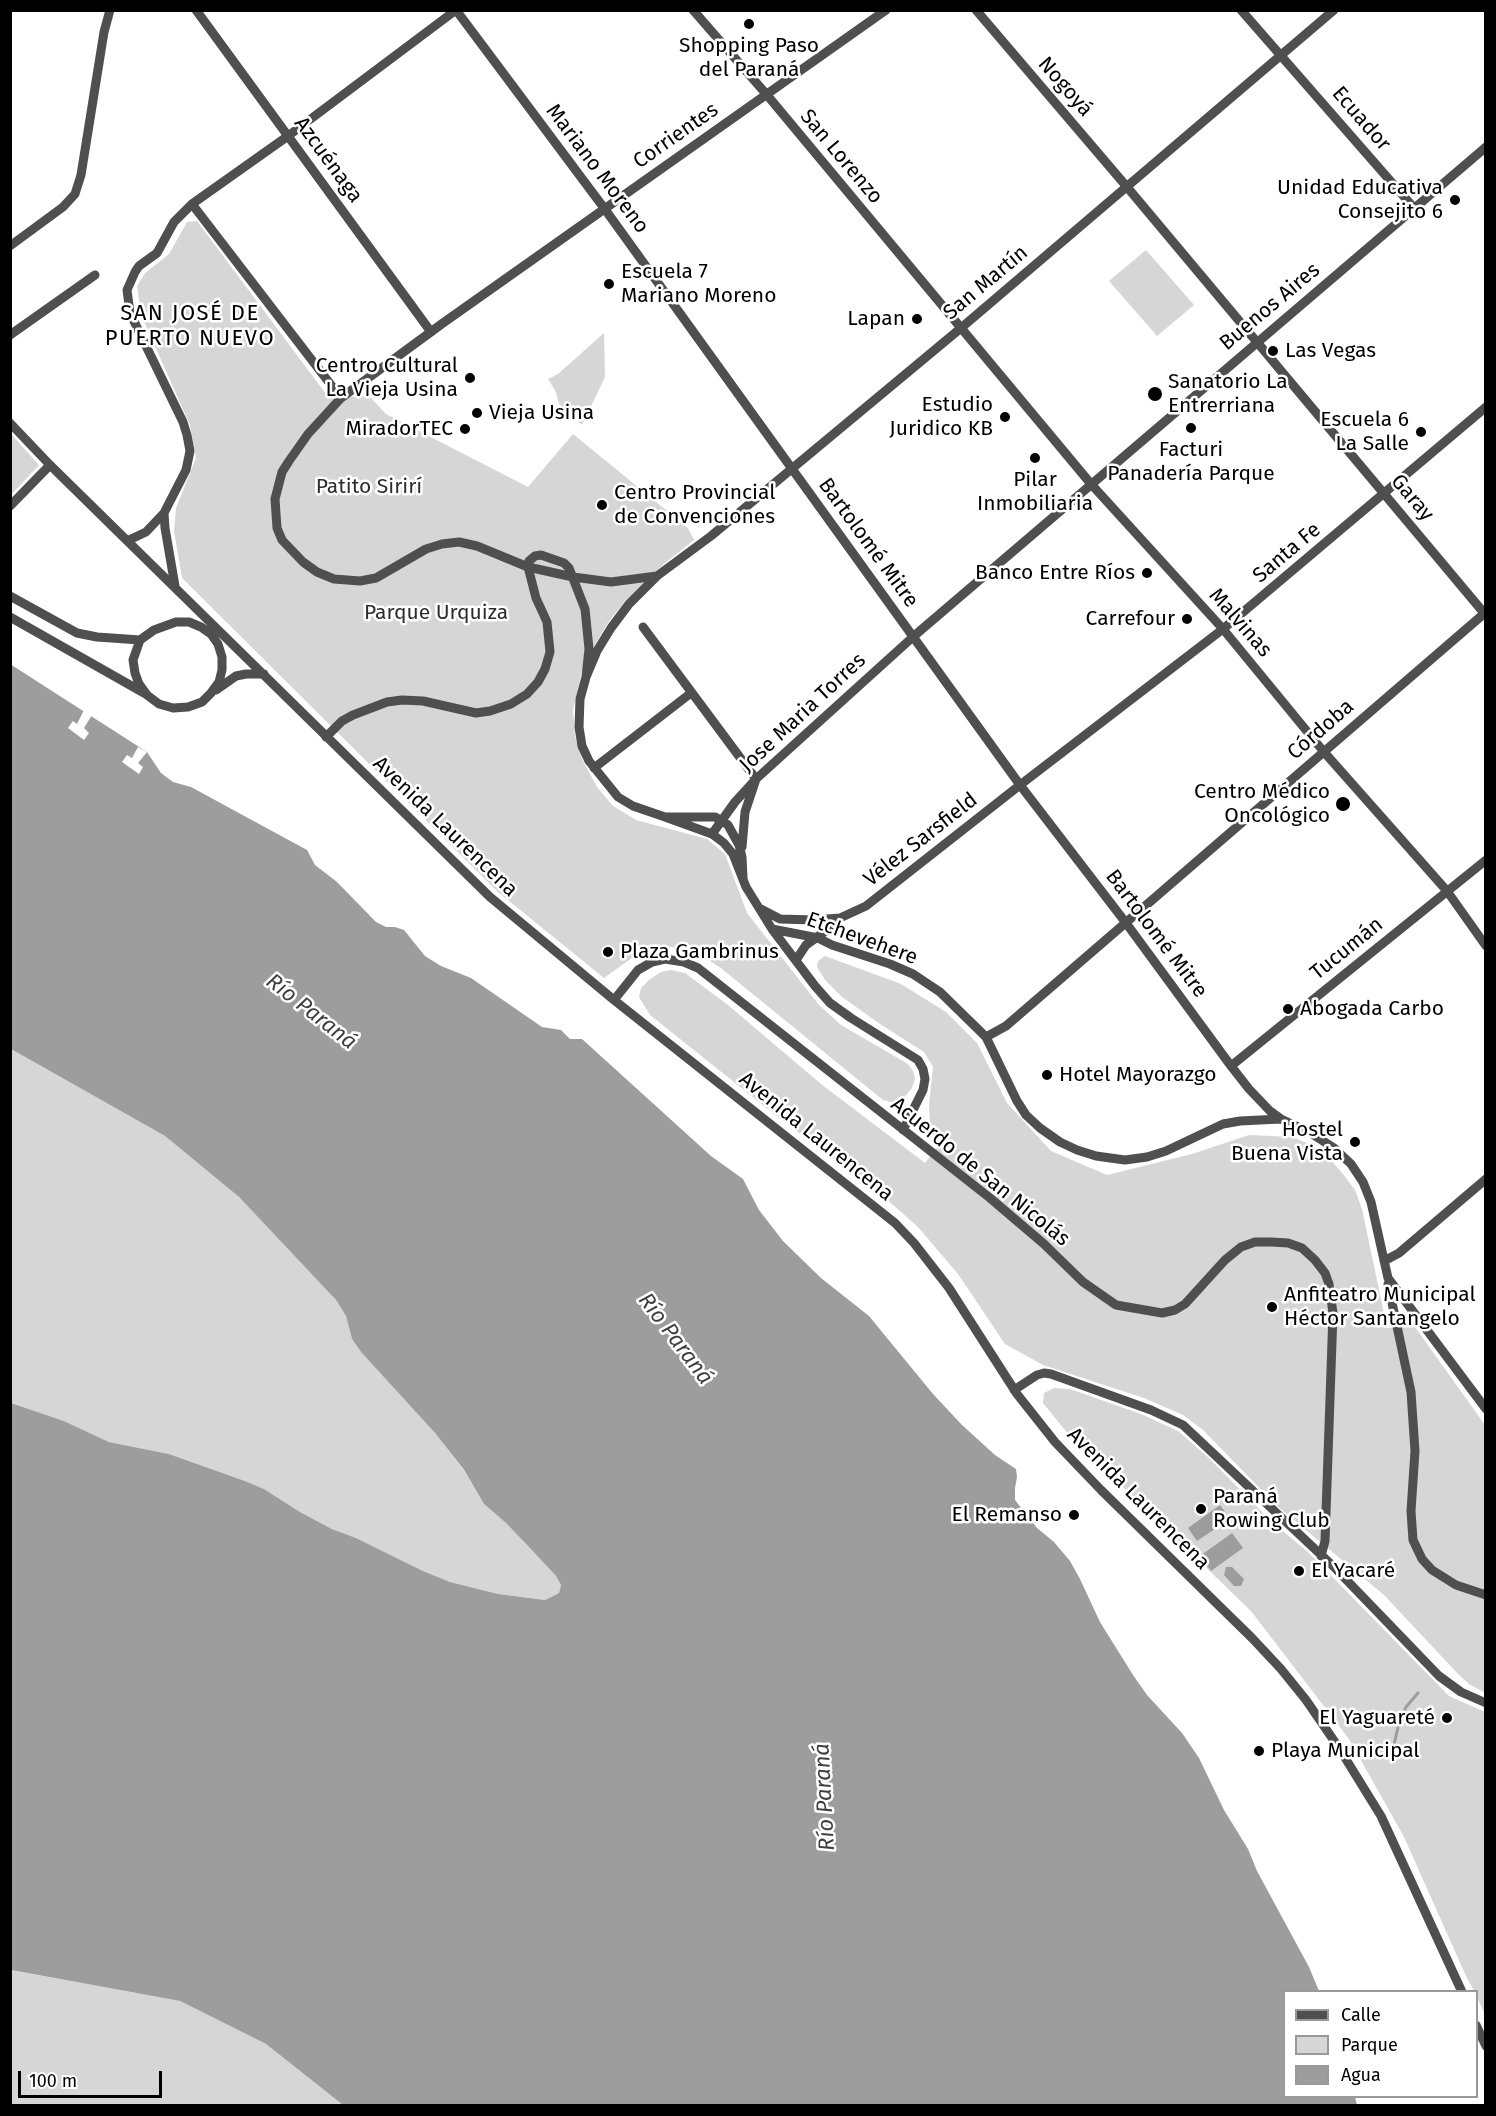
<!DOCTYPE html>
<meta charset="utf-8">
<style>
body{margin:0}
#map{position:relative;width:1496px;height:2116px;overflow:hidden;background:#fff;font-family:"Fira Sans",sans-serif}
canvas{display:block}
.frame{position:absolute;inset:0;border:12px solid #000;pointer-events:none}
.legend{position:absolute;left:1283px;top:1990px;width:195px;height:108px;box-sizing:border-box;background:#fff;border:2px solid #999;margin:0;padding:8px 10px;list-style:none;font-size:18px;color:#000}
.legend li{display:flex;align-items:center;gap:12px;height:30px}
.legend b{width:30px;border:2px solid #999}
.scale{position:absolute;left:18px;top:2071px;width:144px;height:27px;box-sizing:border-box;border:3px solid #000;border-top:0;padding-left:8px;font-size:18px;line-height:21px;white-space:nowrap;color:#000;-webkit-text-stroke:4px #fff;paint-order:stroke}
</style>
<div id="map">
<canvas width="1496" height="2116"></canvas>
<div class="frame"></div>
<ul class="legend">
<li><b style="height:8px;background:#4f4f4f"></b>Calle</li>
<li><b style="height:16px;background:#d6d6d6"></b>Parque</li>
<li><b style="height:16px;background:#9d9d9d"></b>Agua</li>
</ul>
<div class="scale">100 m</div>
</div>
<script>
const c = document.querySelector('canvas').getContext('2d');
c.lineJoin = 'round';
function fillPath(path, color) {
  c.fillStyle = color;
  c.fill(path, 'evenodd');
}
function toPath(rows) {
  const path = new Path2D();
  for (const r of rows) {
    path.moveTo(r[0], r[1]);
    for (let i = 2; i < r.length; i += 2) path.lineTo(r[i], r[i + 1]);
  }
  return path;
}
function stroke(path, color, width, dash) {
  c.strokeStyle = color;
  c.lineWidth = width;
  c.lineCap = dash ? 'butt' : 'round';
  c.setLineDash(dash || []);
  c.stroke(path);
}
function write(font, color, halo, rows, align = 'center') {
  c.font = font + ' "Fira Sans",sans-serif';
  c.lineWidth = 5;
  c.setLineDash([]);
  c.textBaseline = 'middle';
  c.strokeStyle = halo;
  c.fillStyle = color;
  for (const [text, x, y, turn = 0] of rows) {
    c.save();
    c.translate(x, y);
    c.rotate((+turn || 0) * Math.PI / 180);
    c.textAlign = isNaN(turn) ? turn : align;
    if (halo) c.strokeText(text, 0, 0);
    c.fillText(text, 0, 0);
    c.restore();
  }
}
const green = toPath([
 [197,221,329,398,369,396,386,414,528,487,573,434,688,528,694,540,665,563,625,601,607,624,583,666,573,710,575,736,582,759,597,787,613,806,636,820,707,839,725,854,747,913,819,1005,841,1025,908,1064,913,1071,915,1079,912,1088,902,1100,891,1102,883,1100,722,969,703,956,685,948,668,947,643,950,604,978,498,892,182,578,174,531,176,508,196,458,190,425,141,315,137,286,145,273,169,254,187,222],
 [1146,250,1194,305,1157,336,1109,281],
 [604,333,605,377,582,425,559,404,556,392,548,379,558,374],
 [11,434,39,465,11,495],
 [825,956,901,984,946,1012,977,1043,1007,1103,1051,1151,1107,1175,1192,1154,1249,1135,1292,1137,1309,1144,1327,1156,1343,1174,1355,1190,1362,1209,1387,1328,1415,1327,1485,1425,1485,1693,1469,1684,1459,1675,1384,1595,1277,1506,1203,1430,1183,1415,1144,1398,1043,1365,1005,1344,958,1274,918,1227,884,1197,769,1110,650,1015,639,997,641,988,649,980,661,972,671,970,685,973,728,1005,821,1084,925,1163,941,1142,932,1135,930,1122,929,1105,933,1067,924,1052,880,1024,842,997,825,980,817,967,818,961],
 [11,1049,165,1136,239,1197,336,1300,346,1316,352,1339,361,1352,435,1433,464,1471,484,1504,506,1523,556,1576,561,1585,559,1593,545,1600,498,1594,450,1582,423,1571,356,1538,332,1529,300,1512,264,1489,245,1481,169,1454,109,1442,64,1421,11,1403],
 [1054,1388,1070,1389,1141,1414,1178,1431,1209,1458,1271,1521,1309,1553,1449,1696,1485,1712,1485,2015,1477,1997,1476,1992,1474,1991,1466,1976,1404,1837,1349,1739,1251,1611,1069,1435,1043,1403,1044,1393],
 [10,1970,180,2001,266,2044,343,2105,11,2105]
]);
const water = toPath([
 [10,664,147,752,161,773,173,782,191,787,307,850,315,865,337,882,376,922,386,927,395,927,404,930,425,956,441,966,471,978,542,1027,561,1030,570,1039,582,1039,711,1156,743,1179,759,1210,783,1241,821,1278,869,1316,933,1394,962,1425,995,1455,1016,1469,1017,1477,1015,1488,1015,1500,1037,1528,1054,1542,1070,1561,1080,1579,1100,1622,1133,1675,1147,1695,1182,1733,1199,1758,1224,1810,1248,1849,1257,1871,1309,1967,1319,1991,1284,1992,1284,2096,1355,2097,1357,2105,343,2105,266,2044,180,2001,11,1970,11,1403,64,1421,109,1442,169,1454,245,1481,264,1489,300,1512,332,1529,356,1538,423,1571,450,1582,498,1594,545,1600,559,1593,561,1585,556,1576,527,1545,506,1523,484,1504,464,1470,435,1433,361,1352,352,1339,346,1316,336,1300,239,1197,165,1136,11,1049],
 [1220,1505,1230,1519,1197,1541,1188,1528],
 [1232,1533,1243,1548,1211,1571,1200,1556],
 [1226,1567,1232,1567,1244,1579,1241,1586,1234,1586,1224,1575]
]);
const pier = toPath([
 [84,710,92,715,84,728,89,733,84,740,68,728,73,721,77,724],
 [138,747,147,752,138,763,143,767,139,774,122,762,127,755,132,758]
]);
const stream = toPath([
 [1393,1749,1399,1723,1406,1707,1418,1693]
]);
const minor = toPath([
 [196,10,431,332],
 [456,10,604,208,1020,785,1126,923,1231,1066,1249,1089,1270,1111,1281,1119,1309,1132,1334,1148,1351,1164,1363,1182,1371,1202,1388,1278,1486,1409],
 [693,10,767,95,1091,484,1223,629,1324,752,1447,891,1486,946],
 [976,10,1127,187,1484,613],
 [1241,10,1414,208],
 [192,204,341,398],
 [10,246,63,207,75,194,81,175,104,32,110,10],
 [10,335,95,275],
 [10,423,50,465,490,897,614,1000,895,1223,914,1243,949,1288,1017,1394,1055,1442,1101,1490,1252,1638,1281,1669,1306,1700,1339,1748,1381,1816,1462,1992],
 [10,506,50,465],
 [164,513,165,528,175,586],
 [129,540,146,532,164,513,186,470,190,451,187,435,183,422,130,313,127,290,135,272,139,266,157,253,174,222,192,204,288,136,456,10],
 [528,567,529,561,535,556,541,555,564,563,569,568,585,609,589,649,586,677,580,699,579,727,582,746,589,761,618,797,633,806,665,817],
 [657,576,611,582,573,577,528,567,477,546,459,542,442,544,426,549,376,578,360,581,334,579,317,572,303,562,282,540,277,528,275,499,282,472,289,461,308,434,341,398,443,323,886,10],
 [10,596,77,633,97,637,140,640],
 [10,617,144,693],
 [176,622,189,622,201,627,211,634,218,644,222,657,222,670,219,682,211,693,202,702,188,707,173,708,159,704,147,695,139,684,135,673,133,660,140,640,154,630,176,622],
 [643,627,756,779,745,812,742,847],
 [586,677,597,651,611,628,629,604,657,576,711,536,961,328,1334,10],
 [216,690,236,676,246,674,264,674],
 [326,737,342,721,353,715,387,702,402,700,423,701,476,713,490,711,511,704,527,694,538,682,545,669,550,652,547,622,536,598,528,567],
 [594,768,691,693],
 [712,834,735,802,756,779,914,636,1486,147],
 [743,878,742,857,739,845,728,825,722,821,715,817,665,817,712,834,724,843,733,854,746,887,772,929,815,986,830,1003,851,1018,918,1060,923,1069,925,1079,923,1090,903,1130],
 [759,908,780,919,814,920,840,918,866,906,1020,785,1223,629,1486,407],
 [772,929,818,938,832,945,890,964,913,974,940,992,986,1037,1017,1101,1026,1115,1040,1128,1060,1142,1077,1150,1096,1156,1125,1160,1147,1157,1166,1151,1223,1124,1240,1121,1281,1119],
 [796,960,806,945,834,925,840,918],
 [614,1000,638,970,652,962,665,959,684,962,698,968,990,1198,1044,1244,1083,1282,1116,1305,1162,1313,1175,1310,1185,1304,1225,1260,1241,1247,1255,1242,1271,1242,1288,1243,1302,1248,1315,1260,1325,1273,1329,1284,1333,1313,1325,1541,1321,1556],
 [986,1037,1006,1026,1486,612],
 [1231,1066,1486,860],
 [1384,1261,1399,1253,1486,1179],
 [1388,1284,1411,1392,1415,1451,1411,1511,1413,1540,1422,1559,1432,1570,1456,1585,1486,1595],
 [1014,1390,1037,1375,1044,1373,1051,1374,1151,1410,1183,1425,1334,1567,1439,1676,1461,1692,1486,1703],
 [1476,2025,1486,2046]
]);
const markers = [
 [749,24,6,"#000"],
 [1455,200,6,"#000"],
 [609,284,6,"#000"],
 [917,319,6,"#000"],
 [1273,351,6,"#000"],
 [470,378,6,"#000"],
 [1155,394,8,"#000"],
 [477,413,6,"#000"],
 [1005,417,6,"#000"],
 [1191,428,6,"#000"],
 [465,429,6,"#000"],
 [1421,432,6,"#000"],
 [1035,458,6,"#000"],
 [602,505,6,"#000"],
 [1147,573,6,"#000"],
 [1187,619,6,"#000"],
 [1343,804,8,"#000"],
 [608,952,6,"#000"],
 [1288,1009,6,"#000"],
 [1047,1075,6,"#000"],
 [1355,1142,6,"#000"],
 [1272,1307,6,"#000"],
 [1201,1509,6,"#000"],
 [1074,1515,6,"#000"],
 [1299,1571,6,"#000"],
 [1447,1718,6,"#000"],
 [1259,1751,6,"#000"]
];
const poiNames = [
 ["Shopping Paso",749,46,"center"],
 ["del Paraná",749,70,"center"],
 ["Unidad Educativa",1443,188],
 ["Consejito 6",1443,212],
 ["Escuela 7",621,272,"left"],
 ["Mariano Moreno",621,296,"left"],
 ["Lapan",905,319],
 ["Las Vegas",1285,351,"left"],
 ["Centro Cultural",458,366],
 ["La Vieja Usina",458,390],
 ["Sanatorio La",1168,382,"left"],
 ["Entrerriana",1168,406,"left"],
 ["Estudio",993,405],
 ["Juridico KB",993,429],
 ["Vieja Usina",489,413,"left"],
 ["Escuela 6",1409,420],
 ["La Salle",1409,444],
 ["MiradorTEC",453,429],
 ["Facturi",1191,450,"center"],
 ["Panadería Parque",1191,474,"center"],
 ["Pilar",1035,480,"center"],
 ["Inmobiliaria",1035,504,"center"],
 ["Centro Provincial",614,493,"left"],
 ["de Convenciones",614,517,"left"],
 ["Banco Entre Ríos",1135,573],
 ["Carrefour",1175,619],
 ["Centro Médico",1330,792],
 ["Oncológico",1330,816],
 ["Plaza Gambrinus",620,952,"left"],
 ["Abogada Carbo",1300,1009,"left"],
 ["Hotel Mayorazgo",1059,1075,"left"],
 ["Hostel",1343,1130],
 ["Buena Vista",1343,1154],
 ["Anfiteatro Municipal",1284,1295,"left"],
 ["Héctor Santangelo",1284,1319,"left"],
 ["Paraná",1213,1497,"left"],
 ["Rowing Club",1213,1521,"left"],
 ["El Remanso",1062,1515],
 ["El Yacaré",1311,1571,"left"],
 ["El Yaguareté",1435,1718],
 ["Playa Municipal",1271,1751,"left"]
];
const streetNames = [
 ["Nogoyá",1065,87,49],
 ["Ecuador",1361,119,49],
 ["Corrientes",676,136,-35],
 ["San Lorenzo",841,157,50],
 ["Azcuénaga",328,160,54],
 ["Mariano Moreno",597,169,53],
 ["San Martín",986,283,-40],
 ["Buenos Aires",1270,307,-40],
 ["Garay",1412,498,50],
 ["Bartolomé Mitre",868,543,54],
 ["Santa Fe",1287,553,-40],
 ["Malvinas",1240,623,49],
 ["Jose Maria Torres",803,713,-43],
 ["Córdoba",1321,730,-41],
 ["Avenida Laurencena",445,827,44],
 ["Vélez Sarsfield",921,840,-38],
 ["Bartolomé Mitre",1156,934,53],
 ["Etchevehere",862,939,20],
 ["Tucumán",1347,949,-39],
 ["Avenida Laurencena",816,1137,39],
 ["Acuerdo de San Nicolás",980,1172,39],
 ["Avenida Laurencena",1138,1499,45]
];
const parkNames = [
 ["Patito Sirirí",369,487],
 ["Parque Urquiza",436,613]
];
const neighbourhoodNames = [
 ["SAN JOSÉ DE",190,314],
 ["PUERTO NUEVO",190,339]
];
const waterNames = [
 ["Río Paraná",311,1012,38],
 ["Río Paraná",675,1339,53],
 ["Río Paraná",825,1797,-93]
];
fillPath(green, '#d6d6d6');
fillPath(water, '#9d9d9d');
fillPath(pier, '#fff');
stroke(stream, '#9d9d9d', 3);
stroke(minor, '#4f4f4f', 9);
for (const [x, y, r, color] of markers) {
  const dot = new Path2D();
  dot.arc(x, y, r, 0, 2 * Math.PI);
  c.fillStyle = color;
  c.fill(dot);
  stroke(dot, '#fff', 2);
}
write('21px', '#000', '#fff', poiNames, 'right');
write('21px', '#000', '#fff', streetNames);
write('21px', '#2d2d2d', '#fff', parkNames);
c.letterSpacing = '1.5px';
write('22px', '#000', '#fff', neighbourhoodNames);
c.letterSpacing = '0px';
write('italic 22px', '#3e3e3e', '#fff', waterNames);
</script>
